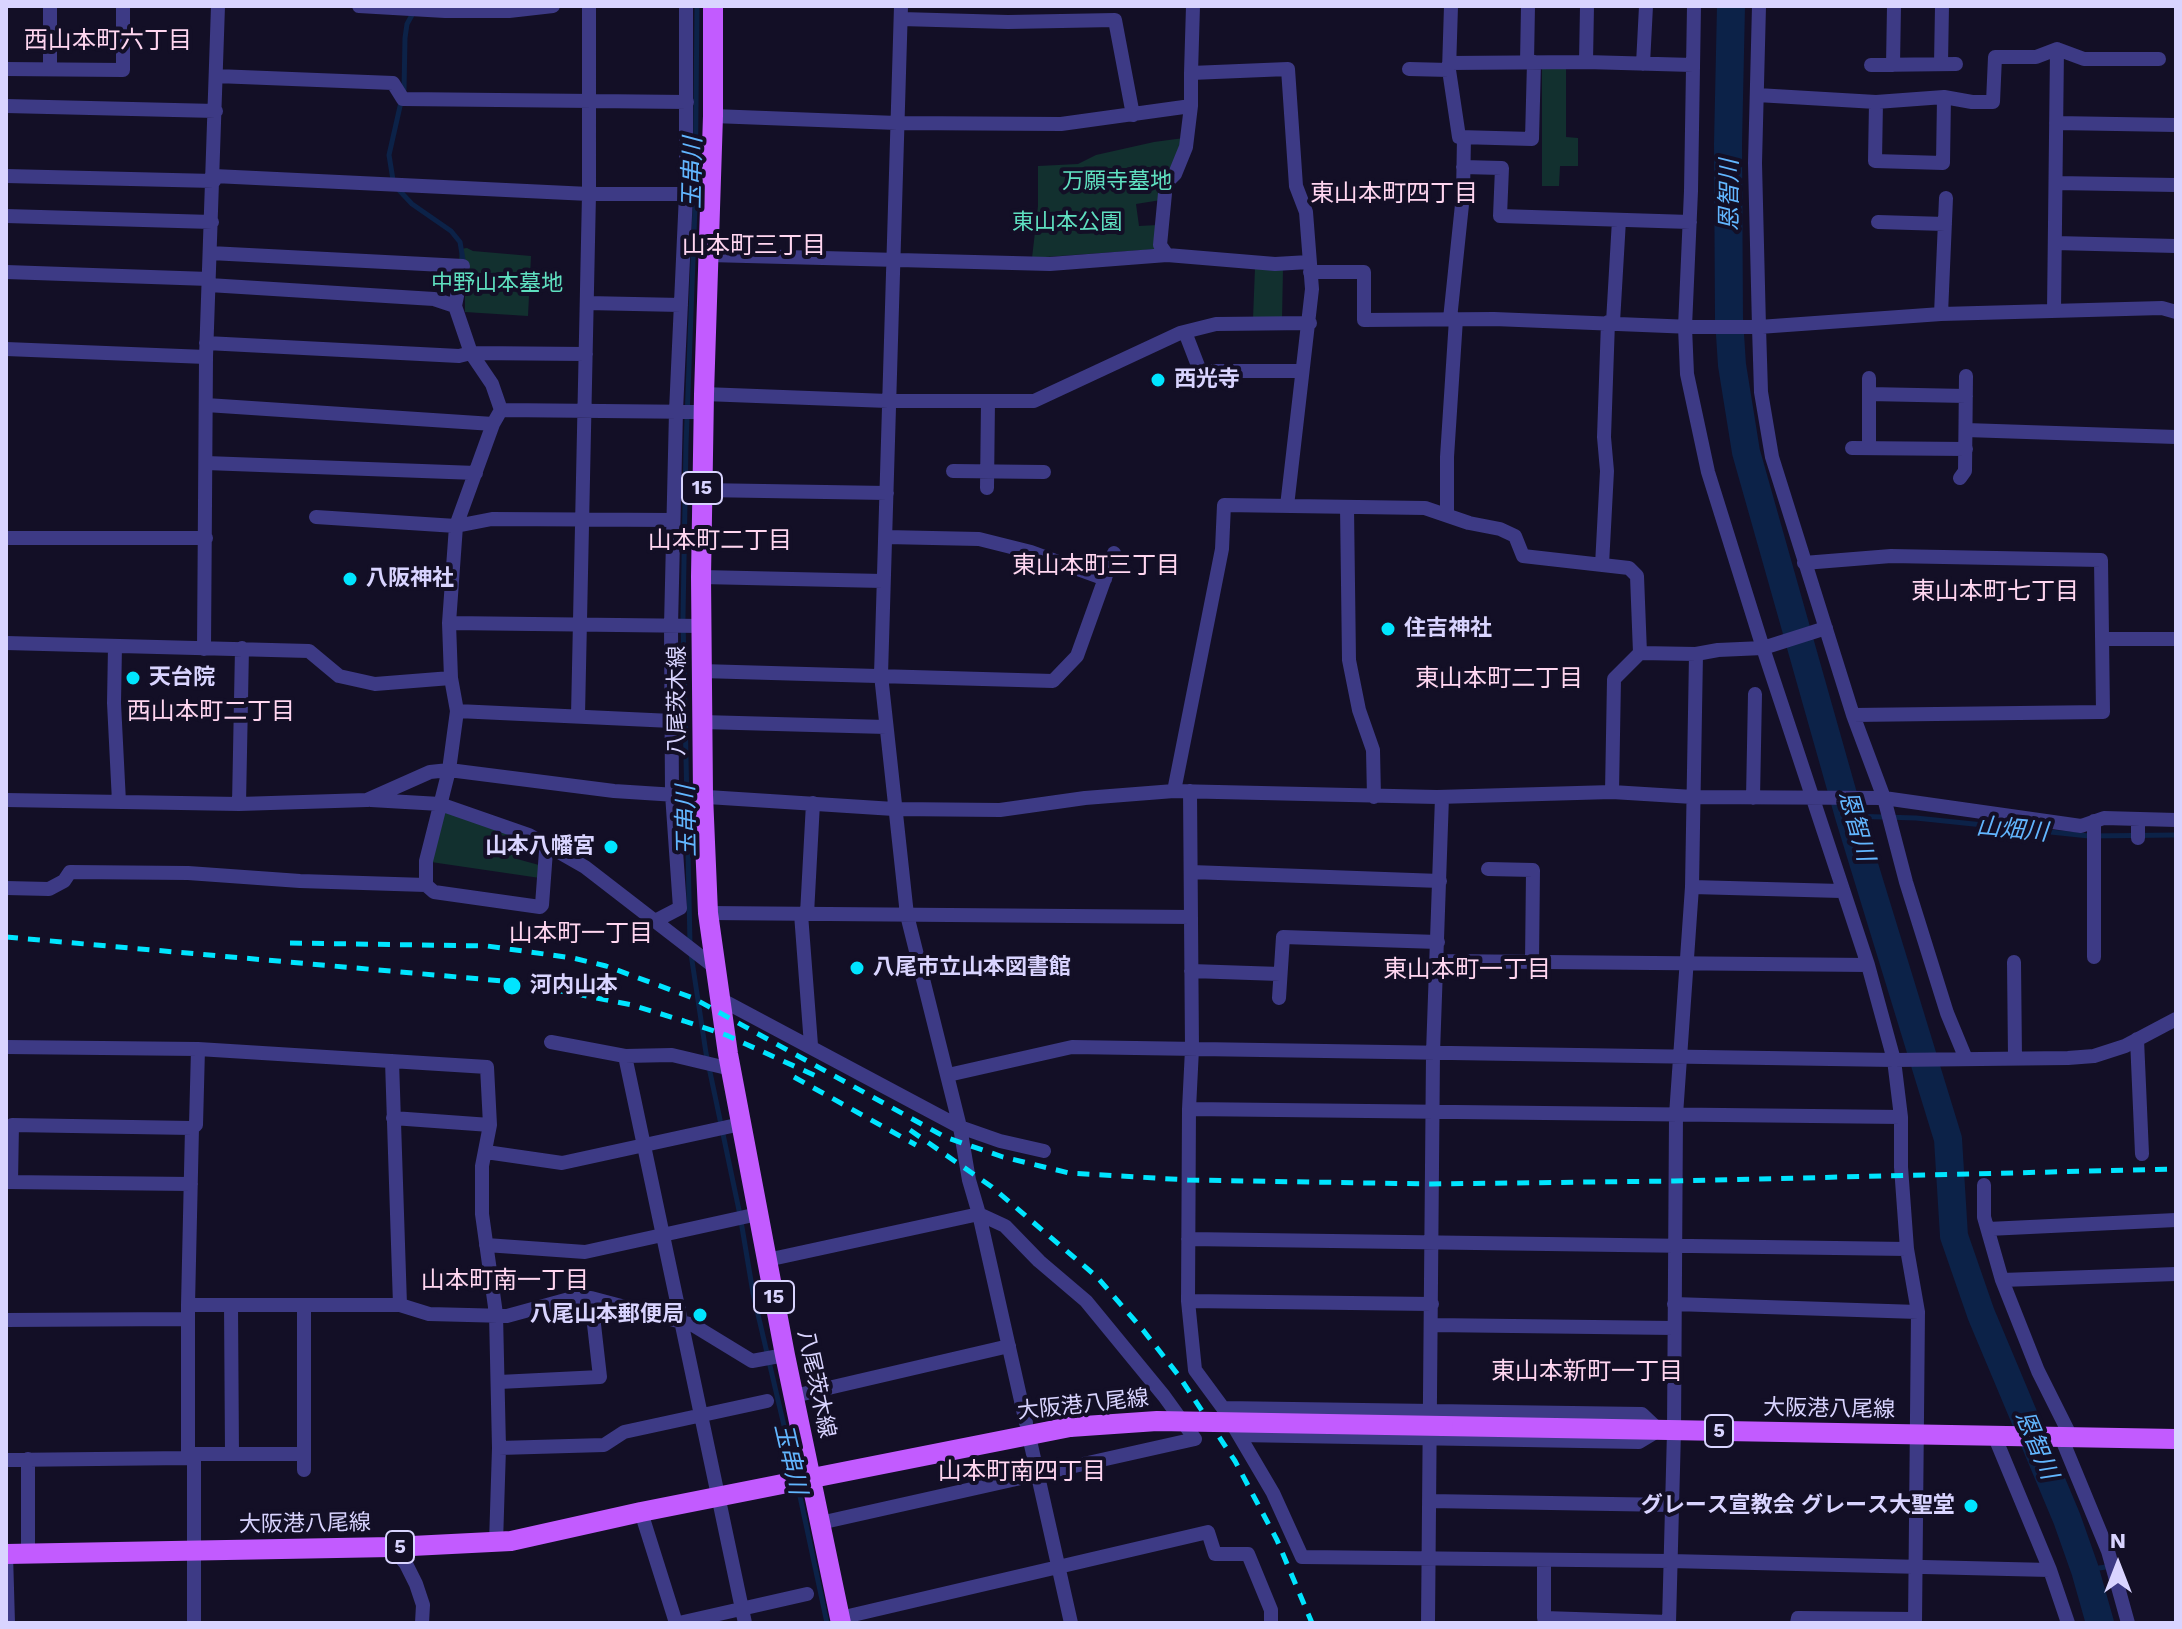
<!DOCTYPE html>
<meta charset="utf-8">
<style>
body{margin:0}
#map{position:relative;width:2182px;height:1629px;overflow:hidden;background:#130f26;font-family:"Work Sans",sans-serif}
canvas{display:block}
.frame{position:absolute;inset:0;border:8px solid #d9d4ff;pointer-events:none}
.north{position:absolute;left:2078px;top:1525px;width:80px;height:80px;-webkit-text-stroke:6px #130f26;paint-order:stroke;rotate:0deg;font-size:22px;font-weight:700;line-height:32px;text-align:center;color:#d9d4ff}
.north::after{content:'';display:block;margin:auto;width:28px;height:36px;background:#d9d4ff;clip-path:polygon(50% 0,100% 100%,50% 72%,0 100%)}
</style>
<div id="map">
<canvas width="2182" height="1629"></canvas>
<div class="frame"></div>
<div class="north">N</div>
</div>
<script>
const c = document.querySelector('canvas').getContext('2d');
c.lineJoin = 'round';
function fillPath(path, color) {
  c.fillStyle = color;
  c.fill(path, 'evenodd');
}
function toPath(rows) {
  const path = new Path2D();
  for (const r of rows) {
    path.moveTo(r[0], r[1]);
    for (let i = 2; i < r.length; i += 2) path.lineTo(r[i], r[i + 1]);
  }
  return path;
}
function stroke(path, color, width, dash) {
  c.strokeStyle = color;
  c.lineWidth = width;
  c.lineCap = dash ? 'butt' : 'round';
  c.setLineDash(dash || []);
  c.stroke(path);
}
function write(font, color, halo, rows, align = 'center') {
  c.font = font + ' "Work Sans","Noto Sans JP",sans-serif';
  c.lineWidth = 8;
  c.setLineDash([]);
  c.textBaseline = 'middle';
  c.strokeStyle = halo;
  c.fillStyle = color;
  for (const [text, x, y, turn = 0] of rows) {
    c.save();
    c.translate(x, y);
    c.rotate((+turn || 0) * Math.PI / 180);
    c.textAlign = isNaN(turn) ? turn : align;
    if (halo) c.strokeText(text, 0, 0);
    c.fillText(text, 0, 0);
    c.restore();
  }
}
const green = toPath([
 [1542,69,1566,69,1566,137,1578,138,1578,166,1560,166,1559,186,1542,186],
 [1184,138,1173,169,1166,171,1161,200,1136,204,1139,226,1158,225,1157,249,1032,258,1038,206,1038,166,1078,164,1096,155,1154,142],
 [467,248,473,251,531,256,528,316,465,312,465,288,459,263,460,249],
 [1255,268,1283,269,1282,319,1253,319],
 [440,810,522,837,517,859,539,865,540,878,431,862]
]);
const stream = toPath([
 [404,90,405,38,407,24,412,15],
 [393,180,389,155,401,102],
 [397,188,412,204,451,231,460,242,463,260],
 [1849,816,1916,818,2089,836,2176,835],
 [690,944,683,618,686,445,695,208,697,6],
 [691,954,706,1053,740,1215,753,1293,796,1477],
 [798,1487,827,1623],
 [2085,1570,2106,1567]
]);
const river = toPath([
 [1731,6,1728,144,1729,319,1732,365,1746,452,1849,816,1948,1139,1954,1236,1981,1314,2067,1519,2085,1570,2100,1623]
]);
const street = toPath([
 [359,6,445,11,509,11,553,6],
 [1193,6,1191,73,1288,69,1296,186,1306,212,1312,289,1287,506],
 [1451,6,1449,70,1459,137,1532,139,1534,62],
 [1694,6,1691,191,1685,327,1687,374,1708,472,1763,648,1868,965,1894,1060,1901,1117,1901,1167,1907,1249,1918,1312,1915,1623],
 [1759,6,1755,163,1759,327,1761,392,1772,457,1853,715,1884,798,1906,882,1947,1013,1966,1059],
 [901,19,1008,22,1115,20,1133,115],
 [1527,62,1528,6],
 [1586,62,1587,6],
 [1449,63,1586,62,1693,65],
 [1643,64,1646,6],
 [1941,64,1942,6],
 [1871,65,1956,64],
 [1893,65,1894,6],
 [6,69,123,70,123,6],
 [50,69,50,6],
 [1409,69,1449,70],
 [216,76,393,83,403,99,687,102],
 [1757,95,1876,102,1944,97,1972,102,1993,102,1995,57,2036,57,2057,49,2084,59,2159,59],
 [1876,102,1875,161,1943,163,1944,97],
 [6,106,216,111],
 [1191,106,1186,147,1175,174,1166,183,1160,245,1167,255,1275,264,1309,262],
 [713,116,897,123,1061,124,1191,106,1191,73],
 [2056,123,2176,125],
 [1463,167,1502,168,1500,216,1690,222],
 [6,176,214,181],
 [214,176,589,194,710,194],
 [2056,183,2176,185],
 [6,216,212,222],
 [1878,222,1945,224],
 [2055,243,2176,246],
 [210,253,463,266,455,306],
 [709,255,1050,264,1167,255],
 [6,272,209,279],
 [1310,272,1364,272,1364,320,1494,319,1692,327,1759,327,1941,314,2162,308,2176,312],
 [209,285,434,299,455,306,471,353,492,384,501,410],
 [587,303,681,305],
 [2054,311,2057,49],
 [1941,314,1946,198],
 [1450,319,1463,195,1464,137],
 [1613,322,1619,220],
 [1185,332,1200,371,1302,371],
 [206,343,459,356,471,353,586,354],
 [6,349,206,357],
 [704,394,888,401,1034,401,1180,333,1216,324,1310,323],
 [1869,394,1966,396],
 [206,405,493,424],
 [1966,430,2176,437],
 [1852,448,1966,449],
 [1869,448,1869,378],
 [206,463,476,473],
 [953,471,1044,472],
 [1960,478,1965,471,1966,376],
 [987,488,988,401],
 [702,490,887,493],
 [1347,507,1349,660,1359,710,1373,750,1374,797],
 [1447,515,1447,457,1456,319],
 [316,517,456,526,492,519,673,520],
 [886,537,979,539,1031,552,1105,579],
 [6,538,206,538],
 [1804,563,1891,556,2101,560,2103,712,1853,715],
 [1602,565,1607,471,1604,437,1608,322],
 [701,577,883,581],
 [449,623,702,626],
 [2102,639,2176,639],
 [6,643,309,651,339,676,375,684,451,678],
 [115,646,114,703,119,802],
 [204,649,206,357,218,6],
 [1640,653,1696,654,1718,650,1763,648,1826,628],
 [701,671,1053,681,1077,656,1114,553],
 [457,711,672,721],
 [578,716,589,194,589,6],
 [702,722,886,727],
 [1174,791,1222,549,1224,505,1425,508,1469,523,1500,529,1515,536,1523,556,1629,568,1637,576,1640,653,1614,679,1612,792],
 [1190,791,1192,1049,1189,1109,1188,1301,1195,1370,1223,1408,1273,1493,1302,1557,1670,1561,2050,1570],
 [1753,798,1755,694],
 [6,800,239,804,367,800,430,772,449,770,614,791,894,809,1000,810,1085,798,1174,791,1437,797,1612,792,1693,797,1884,798,2081,826,2104,818,2176,820],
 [371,800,440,804,529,835,585,867,717,969],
 [239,804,242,648],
 [2138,819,2138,838],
 [2094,821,2094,957],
 [1488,869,1533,870,1532,962],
 [1191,872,1440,881],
 [426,885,434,892,540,907,542,905,546,851,550,845],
 [1692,887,1841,891],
 [6,888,49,889,64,881,70,872,188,873,300,881,426,885,426,861,449,770,457,711,451,678,449,623,456,526,493,424,501,410,703,412],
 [708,913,1191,917],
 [801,914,811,1045],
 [807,914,813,803],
 [655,921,680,908,672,794,671,626,676,411,686,194,686,6],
 [1438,961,1868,965],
 [2014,962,2015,1058],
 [1191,971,1280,974],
 [1279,998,1283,937,1438,942],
 [720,999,960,1127,1000,1141,1044,1151],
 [2137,1039,2142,1154],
 [551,1042,625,1056,672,1055,731,1069],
 [6,1047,198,1049,487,1067,490,1125,482,1166,482,1214,496,1314,499,1448,496,1543],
 [625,1056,745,1623],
 [392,1061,400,1305],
 [948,1075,1072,1047,1894,1060,2068,1058,2094,1056,2125,1046,2176,1019],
 [1189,1109,1901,1117],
 [393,1118,490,1125],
 [486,1152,562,1163,741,1124],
 [6,1182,191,1184],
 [11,1182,12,1125,192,1128],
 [1984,1185,1984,1217,2002,1280,2038,1371,2071,1437],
 [1988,1229,2176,1220],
 [1188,1239,1907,1249],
 [486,1245,585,1252,758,1214],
 [767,1260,979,1214,1026,1423],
 [2002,1280,2176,1274],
 [1188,1301,1432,1304],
 [1674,1304,1918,1312],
 [188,1305,400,1305,429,1314,507,1316,569,1299,591,1298,693,1325,752,1361,785,1355],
 [231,1305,232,1454],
 [304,1305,304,1470],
 [6,1320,188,1319],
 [1432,1325,1674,1328],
 [499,1382,600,1377,591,1298],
 [794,1396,1009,1346],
 [1223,1408,1642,1414,1659,1430,1639,1442,1239,1435],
 [1994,1435,2050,1570,2068,1623],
 [2061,1437,2108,1551,2128,1623],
 [1031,1445,1071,1623],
 [499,1448,604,1445,624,1432,767,1401],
 [188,1454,304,1454],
 [6,1460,188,1458,188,1305,192,1128,196,1125,198,1049],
 [1429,1501,1672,1505],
 [641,1512,676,1623],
 [820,1523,1195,1439,1164,1396,1086,1301,1039,1261,1005,1226,979,1214,969,1180,960,1127,907,915,881,675,901,6],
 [392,1547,406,1564,416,1584,423,1605,422,1623],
 [6,1554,8,1623],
 [28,1554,28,1459],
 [1544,1560,1544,1618,1669,1622],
 [840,1618,1208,1532,1215,1554,1248,1554,1271,1610,1271,1623],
 [194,1623,194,1454],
 [679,1623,807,1594],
 [1428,1623,1433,1053,1442,797],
 [1669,1623,1674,1431,1676,1115,1692,887,1696,654],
 [1797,1623,1798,1618,1915,1619]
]);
const primary = toPath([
 [713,6,713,116,704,394,701,577,703,795,708,913,728,1054,785,1355,841,1623],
 [1443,1426,2176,1439],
 [6,1554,392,1547,511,1541,641,1512,1070,1427]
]);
const rail = toPath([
 [6,937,514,982,632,1005,684,1021,726,1035,816,1076],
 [290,943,487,946,573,958,606,966,693,998,945,1137,1003,1157,1069,1173,1188,1180,1431,1184,1674,1181,2176,1169],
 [794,1077,916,1145],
 [910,1130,992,1187,1097,1277,1143,1330,1179,1376,1235,1461,1277,1540,1312,1623]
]);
const primaryBridge = toPath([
 [1070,1427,1157,1421,1443,1426]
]);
const markers = [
 [1158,380,8,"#00e5ff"],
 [350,579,8,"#00e5ff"],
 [1388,629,8,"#00e5ff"],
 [133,678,8,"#00e5ff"],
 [611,847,8,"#00e5ff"],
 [857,968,8,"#00e5ff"],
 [512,986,10,"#00e5ff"],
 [700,1315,8,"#00e5ff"],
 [1971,1506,8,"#00e5ff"]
];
const shields = [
 [702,488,40],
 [774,1297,40],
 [1719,1431,28],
 [400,1547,28]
];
const shieldNames = [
 ["15",702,488],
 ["15",774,1297],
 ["5",1719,1431],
 ["5",400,1547]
];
const parkNames = [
 ["万願寺墓地",1117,182],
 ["東山本公園",1067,223],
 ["中野山本墓地",497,284]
];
const poiNames = [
 ["西光寺",1174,380],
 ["八阪神社",366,579],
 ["住吉神社",1404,629],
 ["天台院",149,678],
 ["山本八幡宮",595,847,"right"],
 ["八尾市立山本図書館",873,968],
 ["河内山本",530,986],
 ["八尾山本郵便局",684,1315,"right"],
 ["グレース宣教会 グレース大聖堂",1955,1506,"right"]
];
const streetNames = [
 ["八尾茨木線",678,701,-90],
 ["八尾茨木線",816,1384,78],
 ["大阪港八尾線",1083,1405,-6],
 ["大阪港八尾線",1829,1409,1],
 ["大阪港八尾線",305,1524,-1]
];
const neighbourhoodNames = [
 ["西山本町六丁目",108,41],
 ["東山本町四丁目",1394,194],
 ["山本町三丁目",754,246],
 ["山本町二丁目",720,541],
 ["東山本町三丁目",1096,566],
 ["東山本町七丁目",1995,592],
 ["東山本町二丁目",1499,679],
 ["西山本町二丁目",211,712],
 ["山本町一丁目",581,934],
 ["東山本町一丁目",1467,970],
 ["山本町南一丁目",505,1281],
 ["東山本新町一丁目",1587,1372],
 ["山本町南四丁目",1022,1472]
];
const waterNames = [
 ["玉串川",693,173,-89],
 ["恩智川",1730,195,-90],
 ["玉串川",687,821,-91],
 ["恩智川",1856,826,74],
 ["山畑川",2012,830,5],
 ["恩智川",2036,1445,67],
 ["玉串川",790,1459,77]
];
fillPath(green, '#12302f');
stroke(stream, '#0c2248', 5);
stroke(river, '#0c2248', 28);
stroke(street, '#3d3a85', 14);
stroke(primary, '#c25bff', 20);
stroke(rail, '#00e5ff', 5, [12, 10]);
stroke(primaryBridge, '#c25bff', 20);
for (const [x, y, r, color] of markers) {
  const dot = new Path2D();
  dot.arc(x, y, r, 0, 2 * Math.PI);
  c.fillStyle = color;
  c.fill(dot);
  stroke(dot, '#130f26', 3);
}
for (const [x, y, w] of shields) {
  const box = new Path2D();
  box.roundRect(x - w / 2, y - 16, w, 32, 6);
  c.fillStyle = '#130f26';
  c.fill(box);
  stroke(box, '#d9d4ff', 2);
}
write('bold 20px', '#d9d4ff', null, shieldNames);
write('22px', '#5fe0c0', '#130f26', parkNames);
write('bold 22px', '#d9d4ff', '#130f26', poiNames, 'left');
write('22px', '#d9d4ff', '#130f26', streetNames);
write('24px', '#ffd6f0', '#130f26', neighbourhoodNames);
write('italic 24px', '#62b6ff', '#130f26', waterNames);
</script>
